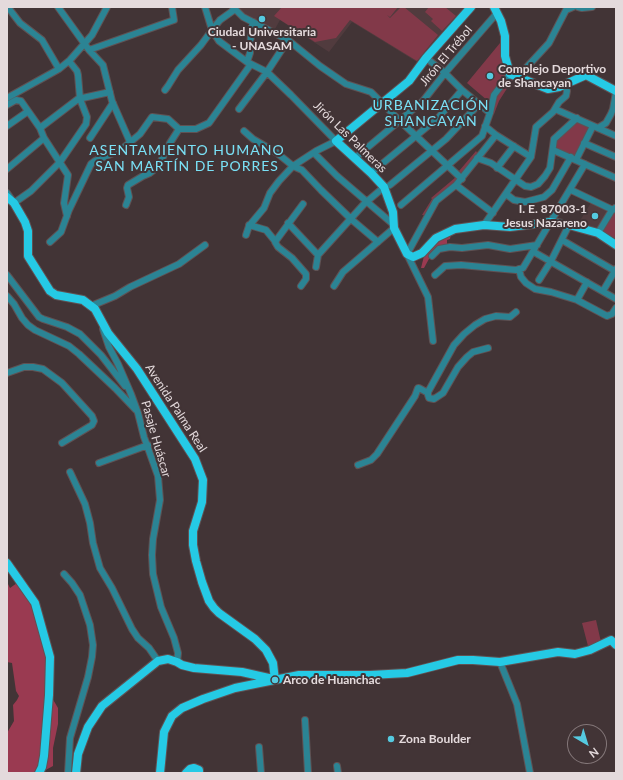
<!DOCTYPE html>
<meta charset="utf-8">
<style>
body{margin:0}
#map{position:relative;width:623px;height:780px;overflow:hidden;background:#423436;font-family:Lato,sans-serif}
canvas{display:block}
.frame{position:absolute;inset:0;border:8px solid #e4dadc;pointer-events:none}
.north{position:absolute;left:567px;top:724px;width:40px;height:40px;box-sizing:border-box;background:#423436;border:1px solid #837678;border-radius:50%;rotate:142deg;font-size:11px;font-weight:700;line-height:16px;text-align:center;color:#e4dadc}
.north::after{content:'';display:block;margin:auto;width:14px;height:18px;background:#55cae0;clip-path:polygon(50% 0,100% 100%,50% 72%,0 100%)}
</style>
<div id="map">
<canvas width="623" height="780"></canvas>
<div class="frame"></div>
<div class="north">N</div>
</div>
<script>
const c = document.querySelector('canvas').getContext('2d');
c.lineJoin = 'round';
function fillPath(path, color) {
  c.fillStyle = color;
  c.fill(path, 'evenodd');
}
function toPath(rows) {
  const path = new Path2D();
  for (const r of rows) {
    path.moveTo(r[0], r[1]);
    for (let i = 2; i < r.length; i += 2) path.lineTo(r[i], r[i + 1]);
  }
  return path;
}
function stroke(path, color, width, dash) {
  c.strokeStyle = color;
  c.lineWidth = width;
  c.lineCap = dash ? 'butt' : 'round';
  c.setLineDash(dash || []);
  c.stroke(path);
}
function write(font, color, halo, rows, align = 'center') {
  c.font = font + ' Lato,sans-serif';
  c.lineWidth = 4;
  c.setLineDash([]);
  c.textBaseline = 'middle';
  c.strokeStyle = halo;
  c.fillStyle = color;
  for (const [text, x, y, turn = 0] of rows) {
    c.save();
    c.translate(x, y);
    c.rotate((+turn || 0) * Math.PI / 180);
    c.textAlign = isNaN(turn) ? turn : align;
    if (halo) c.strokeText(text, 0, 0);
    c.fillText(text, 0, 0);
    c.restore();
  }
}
const built = toPath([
 [234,7,465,7,417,62,352,22,329,52,280,20,275,29,242,15],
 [592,201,609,209,598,230,578,224]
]);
const green = toPath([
 [282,7,398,7,390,17,387,15,390,18,401,7,404,7,438,35,417,61,350,20,336,38,315,42,274,16],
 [429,7,445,7,456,16,442,31,431,21,433,19,425,12],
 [500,43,502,62,507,73,491,101,488,101,467,83],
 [511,78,513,79,499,101,494,114,492,114,496,98],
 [576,121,591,128,575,157,554,149,555,141],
 [476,151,478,154,461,173,459,171],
 [456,177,457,179,454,182,435,199,424,215,422,215,432,199,431,198],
 [615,211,616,211,616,239,602,232],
 [596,620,601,642,588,646,582,623]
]);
const forest = toPath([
 [451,234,450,239,447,240,447,244,438,246,430,253,429,256,430,257,424,268,421,268,424,256,440,239],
 [7,582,10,588,17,583,33,606,41,626,51,696,58,708,58,724,53,748,53,766,40,773,7,773,7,755,8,753,7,733,14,721,13,705,17,700,19,696,16,691,12,663,7,662]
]);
const minor = toPath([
 [58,7,89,50,103,65,112,101,130,142],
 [205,7,212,30,219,41,247,62,267,72,291,95,336,141,316,151,293,166,279,181,270,193,264,208,249,226,246,235],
 [233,7,243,17,288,40,320,66,346,84,371,92,399,120,462,179],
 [578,7,582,8,592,7],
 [10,10,20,23,42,40,59,69],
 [89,50,174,20,172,7],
 [426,58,445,73,462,90,490,113],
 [247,62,250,53,251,31,253,22],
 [526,68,549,43,566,10,573,7],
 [165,90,168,86,178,70,201,45,212,30,220,20,234,10],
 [7,98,59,69,70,60,92,35,107,7],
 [7,105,16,100,21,101,40,128,44,138,66,172,68,175,64,203,67,216],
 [239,109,267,72,288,40],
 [555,109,616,136],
 [7,126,27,112],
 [485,126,496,135,531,157],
 [40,128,78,99,110,92],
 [598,128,606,123,611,114,613,109,616,92],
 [179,129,196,129,209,123,251,64],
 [244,131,253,139,277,153,293,166,302,170,321,190,351,219,378,242],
 [90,138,113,103],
 [584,143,616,157],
 [553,150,616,178],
 [314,153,337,176,394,225],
 [355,158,423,101,445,73,497,13],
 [477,158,491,163,525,186,531,187,538,184,545,176,550,168,554,139,577,118],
 [576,160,593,126],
 [497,168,514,146],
 [7,169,44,138],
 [371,173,439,117,462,90],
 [390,185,446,139,479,104],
 [456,185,493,213],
 [571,190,613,210],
 [7,193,14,203,31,191,60,162,86,124,87,117,80,99,78,75,77,71,69,61],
 [506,194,514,200,525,202,544,197,552,190,571,157],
 [126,205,129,197,127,188,128,185,143,176,150,173,155,169,161,161,170,143,179,129],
 [401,205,482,136,490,113,494,95,510,74],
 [288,223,318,255,364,204,384,187],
 [249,225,266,230,275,241],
 [484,225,531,157,536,127,553,112,559,102,566,96,567,91,565,84],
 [598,233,612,210,615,208],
 [562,240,615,271],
 [50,242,61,232,69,210,91,164,95,161,122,149,140,134,152,117,168,119,179,129],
 [534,252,616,299],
 [432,256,439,249,450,247,462,248,488,245,510,249,537,245],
 [316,267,318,255],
 [519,269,521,277,526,283,535,289,551,292,577,300,607,316,612,314,616,308],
 [7,275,39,317,43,319,67,327,80,334,101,355,125,386],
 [435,275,445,266,461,265,516,270,523,268,585,164],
 [539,280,551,261,569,225],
 [301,286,306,279,306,274,292,258,278,247,275,242,303,204],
 [334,286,343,272,394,228],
 [603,291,616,269],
 [7,296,14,304,22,318,28,325,35,330,69,346,79,354,115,388,136,410],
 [577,300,587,282],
 [91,306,115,296,130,287,179,264,205,245],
 [103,329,109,347,118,364,131,394,138,413,144,437,158,476,160,500,153,539,152,555,153,574,161,607,174,638,178,653,177,662],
 [433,341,428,297,407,254,436,201,456,185,496,135],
 [488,348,473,352,467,357,458,367,443,393,434,399,429,398,428,395,428,392,454,345,464,334,475,325,485,319,496,316,510,317,516,312],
 [7,373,24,367,33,367,43,369,62,383,92,416,94,421,92,425,62,443],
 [99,463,148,445],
 [358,465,371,460,377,454,415,396,418,388,419,388,428,393],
 [70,472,85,504,90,523,93,543,100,568,112,588,132,629,138,638,149,648,158,661],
 [64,574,72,583,80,595,90,625,93,645,92,657,88,677,70,738,68,773],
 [500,662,517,704,530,773],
 [305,720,308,773],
 [259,747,261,773],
 [337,766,338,773]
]);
const major = toPath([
 [471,7,426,58,409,81,336,141,371,173,384,187,393,212,394,228,407,254,413,257,422,253,436,238,455,229,484,225,510,227,550,222,569,225,598,233,616,245],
 [494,7,501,21,505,36,505,56,510,74,548,89,559,87,586,75,616,91],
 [7,197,14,203,25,222,28,231,28,256,50,291,56,295,83,300,95,309,108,333,137,369,195,459,203,480,202,502,193,531,193,545,196,561,202,582,209,601,214,608,219,613,255,639,266,650,273,663,275,680],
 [7,563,35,603,50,657,49,695,44,756,42,767,39,773],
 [76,773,78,754,88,727,102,706,158,661,168,659,177,662,182,665,194,668,242,672,273,679],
 [160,773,164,732,172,716,182,708,203,699,235,688,299,675,370,675,407,673,458,660,473,660,500,662,558,652,575,654,590,650,611,640,616,645],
 [186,773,190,769,194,768,199,770,199,773]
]);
const markers = [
 [262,19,4,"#55cae0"],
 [490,76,4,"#55cae0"],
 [595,216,4,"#55cae0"],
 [275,680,4,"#55cae0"],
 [391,739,4,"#55cae0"]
];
const poiNames = [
 ["Ciudad Universitaria",262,32,"center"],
 ["- UNASAM",262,46,"center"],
 ["Complejo Deportivo",498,69],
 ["de Shancayan",498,83],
 ["I. E. 87003-1",587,209,"right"],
 ["Jesus Nazareno",587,223,"right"],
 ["Arco de Huanchac",283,680],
 ["Zona Boulder",399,739]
];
const streetNames = [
 ["Jirón El Trébol",446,56,-50],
 ["Jirón Las Palmeras",350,137,44],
 ["Avenida Palma Real",176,408,57],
 ["Pasaje Huáscar",156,439,74]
];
const quarterNames = [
 ["URBANIZACIÓN",431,105],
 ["SHANCAYAN",431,121],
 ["ASENTAMIENTO HUMANO",187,150],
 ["SAN MARTÍN DE PORRES",187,166]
];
fillPath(built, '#513b3e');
fillPath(green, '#823949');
fillPath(forest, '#9a3a51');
stroke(minor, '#5f5254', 8);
stroke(major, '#5f5254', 10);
stroke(minor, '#2b8494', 6);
stroke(major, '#25cae5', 8);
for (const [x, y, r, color] of markers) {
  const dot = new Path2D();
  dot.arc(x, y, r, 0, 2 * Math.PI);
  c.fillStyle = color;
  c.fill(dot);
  stroke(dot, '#423436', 1.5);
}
write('bold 12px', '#e4dadc', '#423436', poiNames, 'left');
write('12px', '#e4dadc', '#423436', streetNames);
c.letterSpacing = '1px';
write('14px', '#7ae1f6', '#423436', quarterNames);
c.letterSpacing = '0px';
</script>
